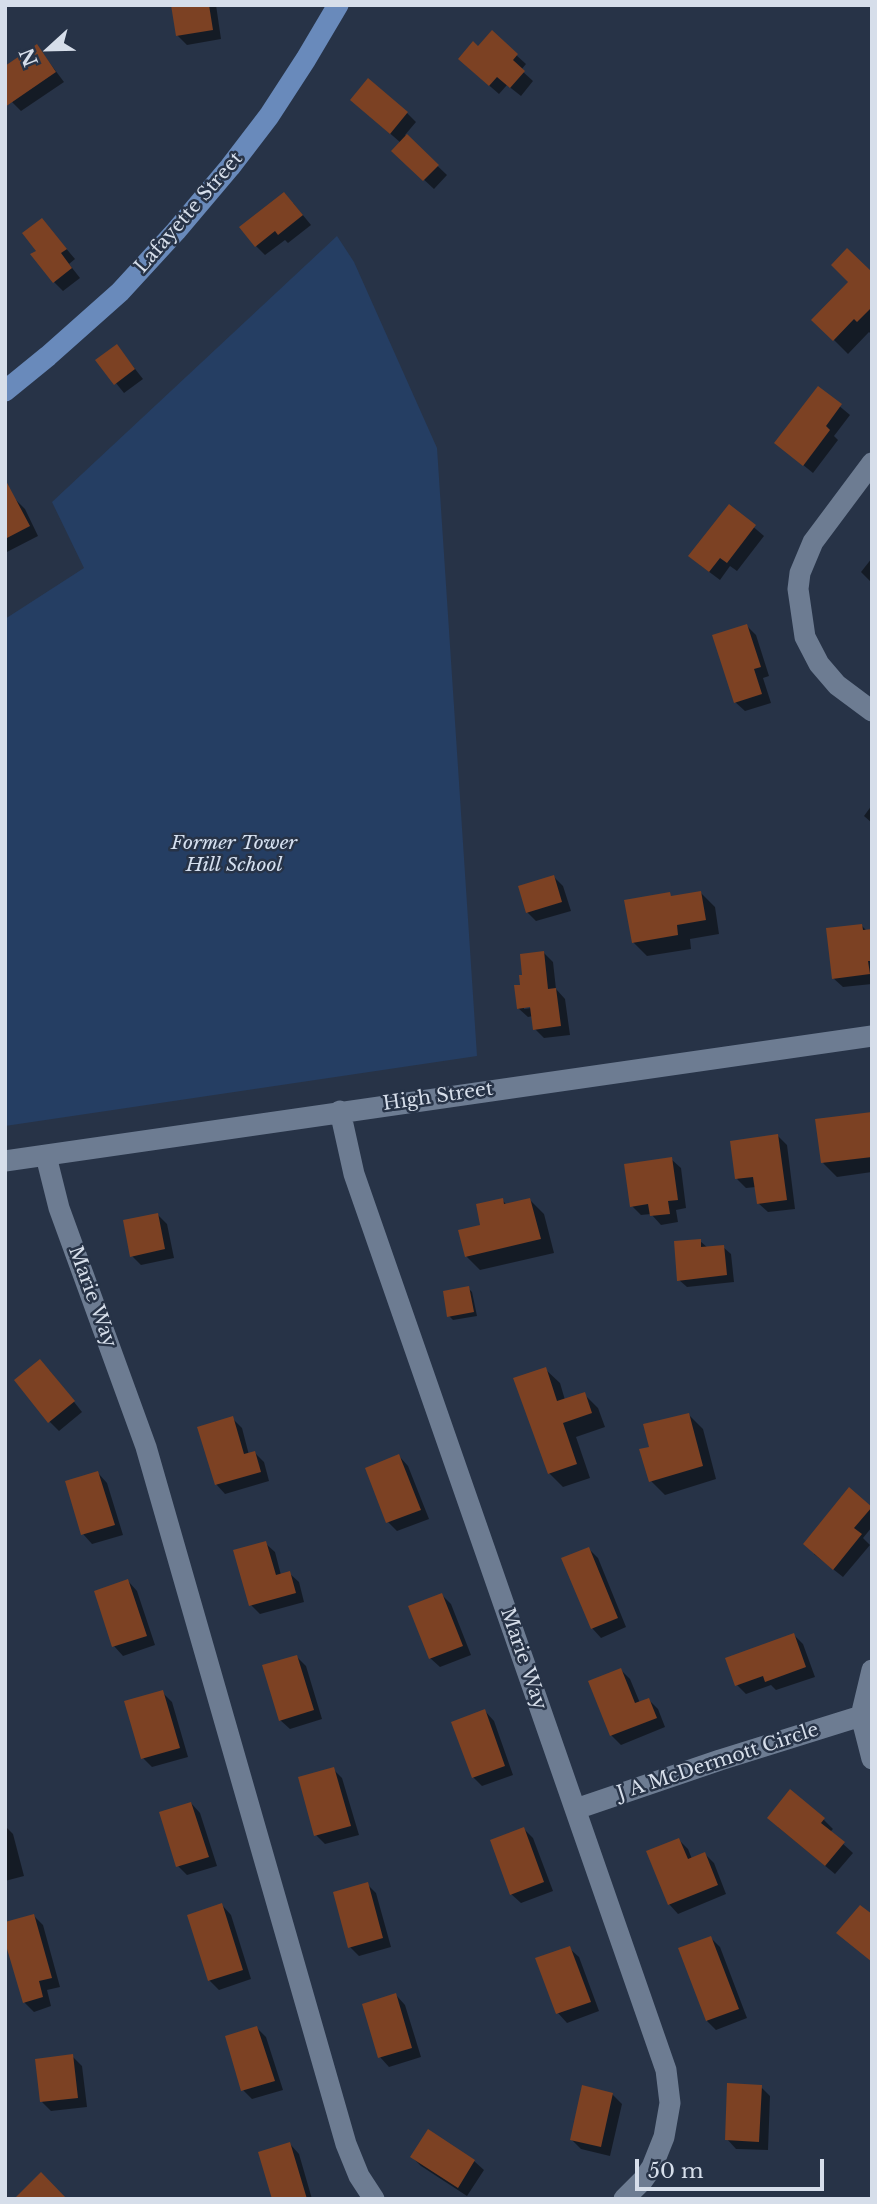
<!DOCTYPE html>
<style>
body{margin:0}
#map{position:relative;width:877px;height:2204px;overflow:hidden;background:#273347;font-family:"Libre Baskerville",serif}
canvas{display:block}
.frame{position:absolute;inset:0;border:7px solid #d6deea;pointer-events:none}
.north{position:absolute;left:14px;top:14px;width:70px;height:70px;-webkit-text-stroke:5px #273347;paint-order:stroke;rotate:248deg;font-size:19px;font-weight:700;line-height:28px;text-align:center;color:#d6deea}
.north::after{content:'';display:block;margin:auto;width:24px;height:32px;background:#d6deea;clip-path:polygon(50% 0,100% 100%,50% 72%,0 100%)}
.scale{position:absolute;left:635px;top:2159px;width:189px;height:32px;box-sizing:border-box;border:4px solid #d6deea;border-top:0;padding-left:9px;font-size:21px;line-height:24px;white-space:nowrap;color:#d6deea;-webkit-text-stroke:5px #273347;paint-order:stroke}
</style>
<div id="map">
<canvas width="877" height="2204"></canvas>
<div class="frame"></div>
<div class="north">N</div>
<div class="scale">50 m</div>
</div>
<script>
const c = document.querySelector('canvas').getContext('2d');
c.lineJoin = 'round';
function fillPath(path, color) {
  c.fillStyle = color;
  c.fill(path, 'evenodd');
}
function toPath(rows) {
  const path = new Path2D();
  for (const r of rows) {
    path.moveTo(r[0], r[1]);
    for (let i = 2; i < r.length; i += 2) path.lineTo(r[i], r[i + 1]);
  }
  return path;
}
function stroke(path, color, width, dash) {
  c.strokeStyle = color;
  c.lineWidth = width;
  c.lineCap = dash ? 'butt' : 'round';
  c.setLineDash(dash || []);
  c.stroke(path);
}
function write(font, color, halo, rows, align = 'center') {
  c.font = font + ' "Libre Baskerville",serif';
  c.lineWidth = 5;
  c.setLineDash([]);
  c.textBaseline = 'middle';
  c.strokeStyle = halo;
  c.fillStyle = color;
  for (const [text, x, y, turn = 0] of rows) {
    c.save();
    c.translate(x, y);
    c.rotate((+turn || 0) * Math.PI / 180);
    c.textAlign = isNaN(turn) ? turn : align;
    if (halo) c.strokeText(text, 0, 0);
    c.fillText(text, 0, 0);
    c.restore();
  }
}
const green = toPath([
 [337,236,354,262,437,448,477,1056,5,1126,5,619,84,568,52,502]
]);
const shadow = toPath([
 [173,5,216,5,221,39,187,45,177,35],
 [492,33,526,64,521,70,533,81,521,96,507,85,499,94,469,68,478,48],
 [37,46,64,82,21,111,12,102],
 [362,109,407,113,416,122,405,135,447,175,434,189,393,151,401,143],
 [293,203,311,225,288,243,285,240,265,255,256,246],
 [42,220,75,259,69,264,80,278,63,291,54,282,38,251],
 [872,274,872,335,869,332,848,354,814,320],
 [117,346,143,379,124,393,98,361],
 [818,388,850,415,834,436,838,440,813,473,776,443],
 [16,500,25,509,38,536,5,553,5,505],
 [729,506,764,536,737,571,730,566,720,580,700,565],
 [872,558,872,583,861,572],
 [747,626,756,635,769,676,763,678,771,703,745,711,735,702],
 [872,805,872,823,864,816],
 [554,877,563,886,571,911,536,921,527,912],
 [701,893,715,907,719,934,690,939,691,949,647,956,633,942,669,894,673,898],
 [862,926,867,931,872,931,872,984,843,987,833,978],
 [544,953,553,962,556,989,565,999,570,1035,544,1038,535,1029,533,1016,528,1017,518,1008],
 [524,1006,539,1007,524,1009],
 [872,1113,872,1172,837,1177,823,1163],
 [778,1136,787,1145,795,1209,768,1212,758,1203,756,1187,746,1188,737,1179],
 [671,1159,681,1168,686,1208,676,1210,678,1222,661,1225,651,1214,641,1215,632,1206],
 [502,1200,507,1205,530,1200,544,1214,554,1253,480,1270,466,1256,482,1226],
 [157,1214,167,1224,174,1258,141,1265,132,1256],
 [700,1241,708,1248,723,1247,731,1254,734,1282,687,1287,679,1280],
 [468,1288,472,1292,477,1316,453,1320,449,1316],
 [545,1369,560,1383,565,1400,584,1394,598,1408,605,1427,576,1437,590,1478,563,1487,549,1473],
 [49,1370,82,1412,59,1431,49,1421],
 [689,1415,703,1429,716,1479,665,1495,651,1481,651,1448],
 [232,1418,242,1428,249,1455,255,1453,264,1462,269,1481,225,1494,216,1484],
 [399,1456,408,1466,429,1519,397,1531,388,1522],
 [98,1473,107,1483,123,1535,92,1544,83,1534],
 [850,1490,872,1508,872,1527,863,1538,870,1545,843,1577,814,1554],
 [265,1543,275,1552,281,1575,289,1573,299,1582,304,1602,260,1614,251,1605],
 [589,1549,598,1558,626,1627,601,1638,592,1628],
 [128,1581,137,1591,155,1645,123,1656,114,1646],
 [442,1595,451,1604,471,1655,440,1667,430,1658],
 [794,1635,803,1644,815,1677,776,1690,771,1685,746,1694,737,1685],
 [297,1657,306,1666,322,1719,290,1729,280,1720],
 [621,1670,630,1679,640,1703,649,1700,658,1709,665,1727,621,1745,611,1735],
 [162,1692,172,1702,188,1757,152,1767,143,1758],
 [485,1711,494,1721,513,1775,482,1786,473,1777],
 [333,1769,342,1778,359,1835,325,1844,316,1835],
 [790,1792,824,1820,833,1829,830,1832,853,1853,835,1874,778,1827],
 [191,1803,200,1813,217,1866,187,1875,178,1866],
 [5,1826,13,1834,24,1876,5,1881],
 [524,1829,533,1838,553,1891,521,1903,511,1894],
 [679,1840,688,1849,692,1859,705,1854,714,1863,726,1894,678,1914,669,1904],
 [367,1884,376,1893,391,1947,359,1956,350,1947],
 [222,1905,231,1915,251,1979,219,1990,209,1980],
 [34,1916,43,1925,60,1987,47,1990,51,2006,34,2012,24,2002],
 [711,1938,720,1947,747,2018,716,2030,707,2021],
 [569,1948,579,1957,599,2011,567,2023,558,2013],
 [396,1995,405,2005,421,2057,389,2067,380,2057],
 [257,2028,266,2037,283,2090,252,2099,243,2090],
 [72,2056,82,2066,87,2107,51,2111,42,2102],
 [761,2087,770,2096,768,2150,736,2149,727,2139],
 [612,2094,622,2104,610,2156,581,2149,572,2140],
 [290,2144,299,2154,312,2199,274,2199],
 [412,2157,474,2161,484,2170,467,2196,421,2166]
]);
const building = toPath([
 [171,5,209,5,213,30,176,36],
 [492,30,518,54,513,60,525,71,510,88,497,77,489,86,458,59,473,41,478,46],
 [37,44,56,72,5,107,5,66],
 [368,78,408,112,390,134,350,100],
 [407,134,439,165,423,181,391,151],
 [284,192,303,215,278,235,275,231,255,247,239,227],
 [42,218,67,249,61,253,72,268,53,283,30,254,36,251,22,233],
 [847,248,872,272,872,307,857,322,854,319,833,341,811,320,848,282,831,265],
 [117,344,135,369,114,385,95,360],
 [818,386,842,404,826,426,830,430,803,466,774,443],
 [5,479,30,526,5,539],
 [729,504,756,525,727,563,720,558,709,572,688,556],
 [747,624,761,667,754,669,762,694,734,703,712,635],
 [554,875,562,902,526,913,518,886],
 [701,891,706,920,677,925,678,935,632,943,624,900,670,892,671,896],
 [862,924,863,930,872,929,872,961,868,961,870,974,832,979,826,928],
 [544,951,548,989,556,988,561,1026,533,1030,530,1007,517,1009,514,985,520,985,519,975,522,975,520,954],
 [872,1112,872,1157,821,1163,815,1119],
 [778,1134,787,1200,757,1204,753,1177,735,1179,730,1141],
 [672,1157,678,1200,668,1201,670,1214,650,1216,648,1204,630,1207,624,1164],
 [503,1198,504,1204,530,1198,541,1239,465,1257,458,1230,480,1225,476,1204],
 [158,1213,165,1249,130,1257,123,1220],
 [701,1239,701,1247,724,1245,727,1275,677,1281,674,1241],
 [469,1286,474,1312,447,1317,443,1291],
 [40,1359,75,1401,48,1423,14,1380],
 [546,1367,557,1401,585,1392,592,1413,563,1423,577,1464,548,1474,513,1378],
 [689,1413,703,1466,649,1482,639,1449,649,1447,643,1424],
 [233,1416,244,1454,255,1451,261,1472,215,1485,197,1427],
 [399,1454,421,1510,386,1523,365,1468],
 [98,1471,115,1525,81,1535,65,1481],
 [849,1487,872,1507,854,1528,862,1534,833,1570,803,1544],
 [266,1541,276,1575,290,1571,296,1593,249,1606,233,1550],
 [589,1547,618,1618,591,1629,561,1558],
 [128,1579,147,1636,112,1647,94,1591],
 [442,1593,463,1646,429,1659,408,1606],
 [794,1633,806,1667,765,1682,763,1676,735,1686,725,1658],
 [297,1655,314,1710,279,1721,262,1665],
 [621,1668,635,1703,649,1698,657,1718,610,1736,588,1681],
 [163,1690,180,1748,141,1759,124,1701],
 [485,1709,505,1766,472,1778,451,1722],
 [334,1767,351,1826,314,1836,298,1777],
 [790,1789,825,1818,821,1823,845,1842,825,1866,767,1818],
 [191,1802,209,1857,176,1867,159,1812],
 [524,1827,544,1882,510,1895,490,1840],
 [679,1838,688,1859,705,1852,718,1885,668,1905,646,1851],
 [368,1882,383,1938,348,1948,333,1892],
 [222,1903,243,1970,208,1981,187,1915],
 [860,1905,872,1914,872,1962,836,1933],
 [34,1914,52,1978,39,1981,43,1997,23,2003,5,1942,5,1922],
 [711,1936,739,2009,706,2021,678,1948],
 [570,1946,591,2002,556,2014,535,1958],
 [396,1993,412,2048,378,2058,362,2004],
 [257,2026,275,2081,241,2091,225,2036],
 [73,2054,78,2098,40,2102,35,2059],
 [727,2083,762,2085,759,2142,725,2140],
 [582,2085,613,2093,601,2147,570,2140],
 [428,2129,475,2160,458,2188,410,2157],
 [290,2142,307,2199,272,2199,258,2152],
 [41,2172,67,2199,14,2199]
]);
const minor = toPath([
 [872,463,813,542,800,573,798,589,805,637,819,664,837,685,872,711],
 [340,1111,354,1174,666,2070,670,2103,664,2137,652,2167,643,2180,624,2199],
 [46,1156,59,1208,146,1447,346,2144,359,2176,374,2199],
 [5,1161,872,1036],
 [872,1670,861,1716,872,1759],
 [576,1809,720,1760,861,1716]
]);
const major = toPath([
 [5,391,48,356,120,292,176,231,230,167,269,116,306,59,338,5]
]);
const streetNames = [
 ["Lafayette Street",189,213,-49],
 ["High Street",438,1097,-8],
 ["Marie Way",92,1297,70],
 ["Marie Way",523,1659,71],
 ["J A McDermott Circle",718,1762,-18]
];
const parkNames = [
 ["Former Tower",234,844],
 ["Hill School",234,866]
];
fillPath(green, '#253e63');
fillPath(shadow, '#0007');
fillPath(building, '#7c4123');
stroke(minor, '#6d7c92', 21);
stroke(major, '#698abb', 21);
write('19px', '#d6deea', '#273347', streetNames);
write('italic 19px', '#d5e0f0', '#273347', parkNames);
</script>
